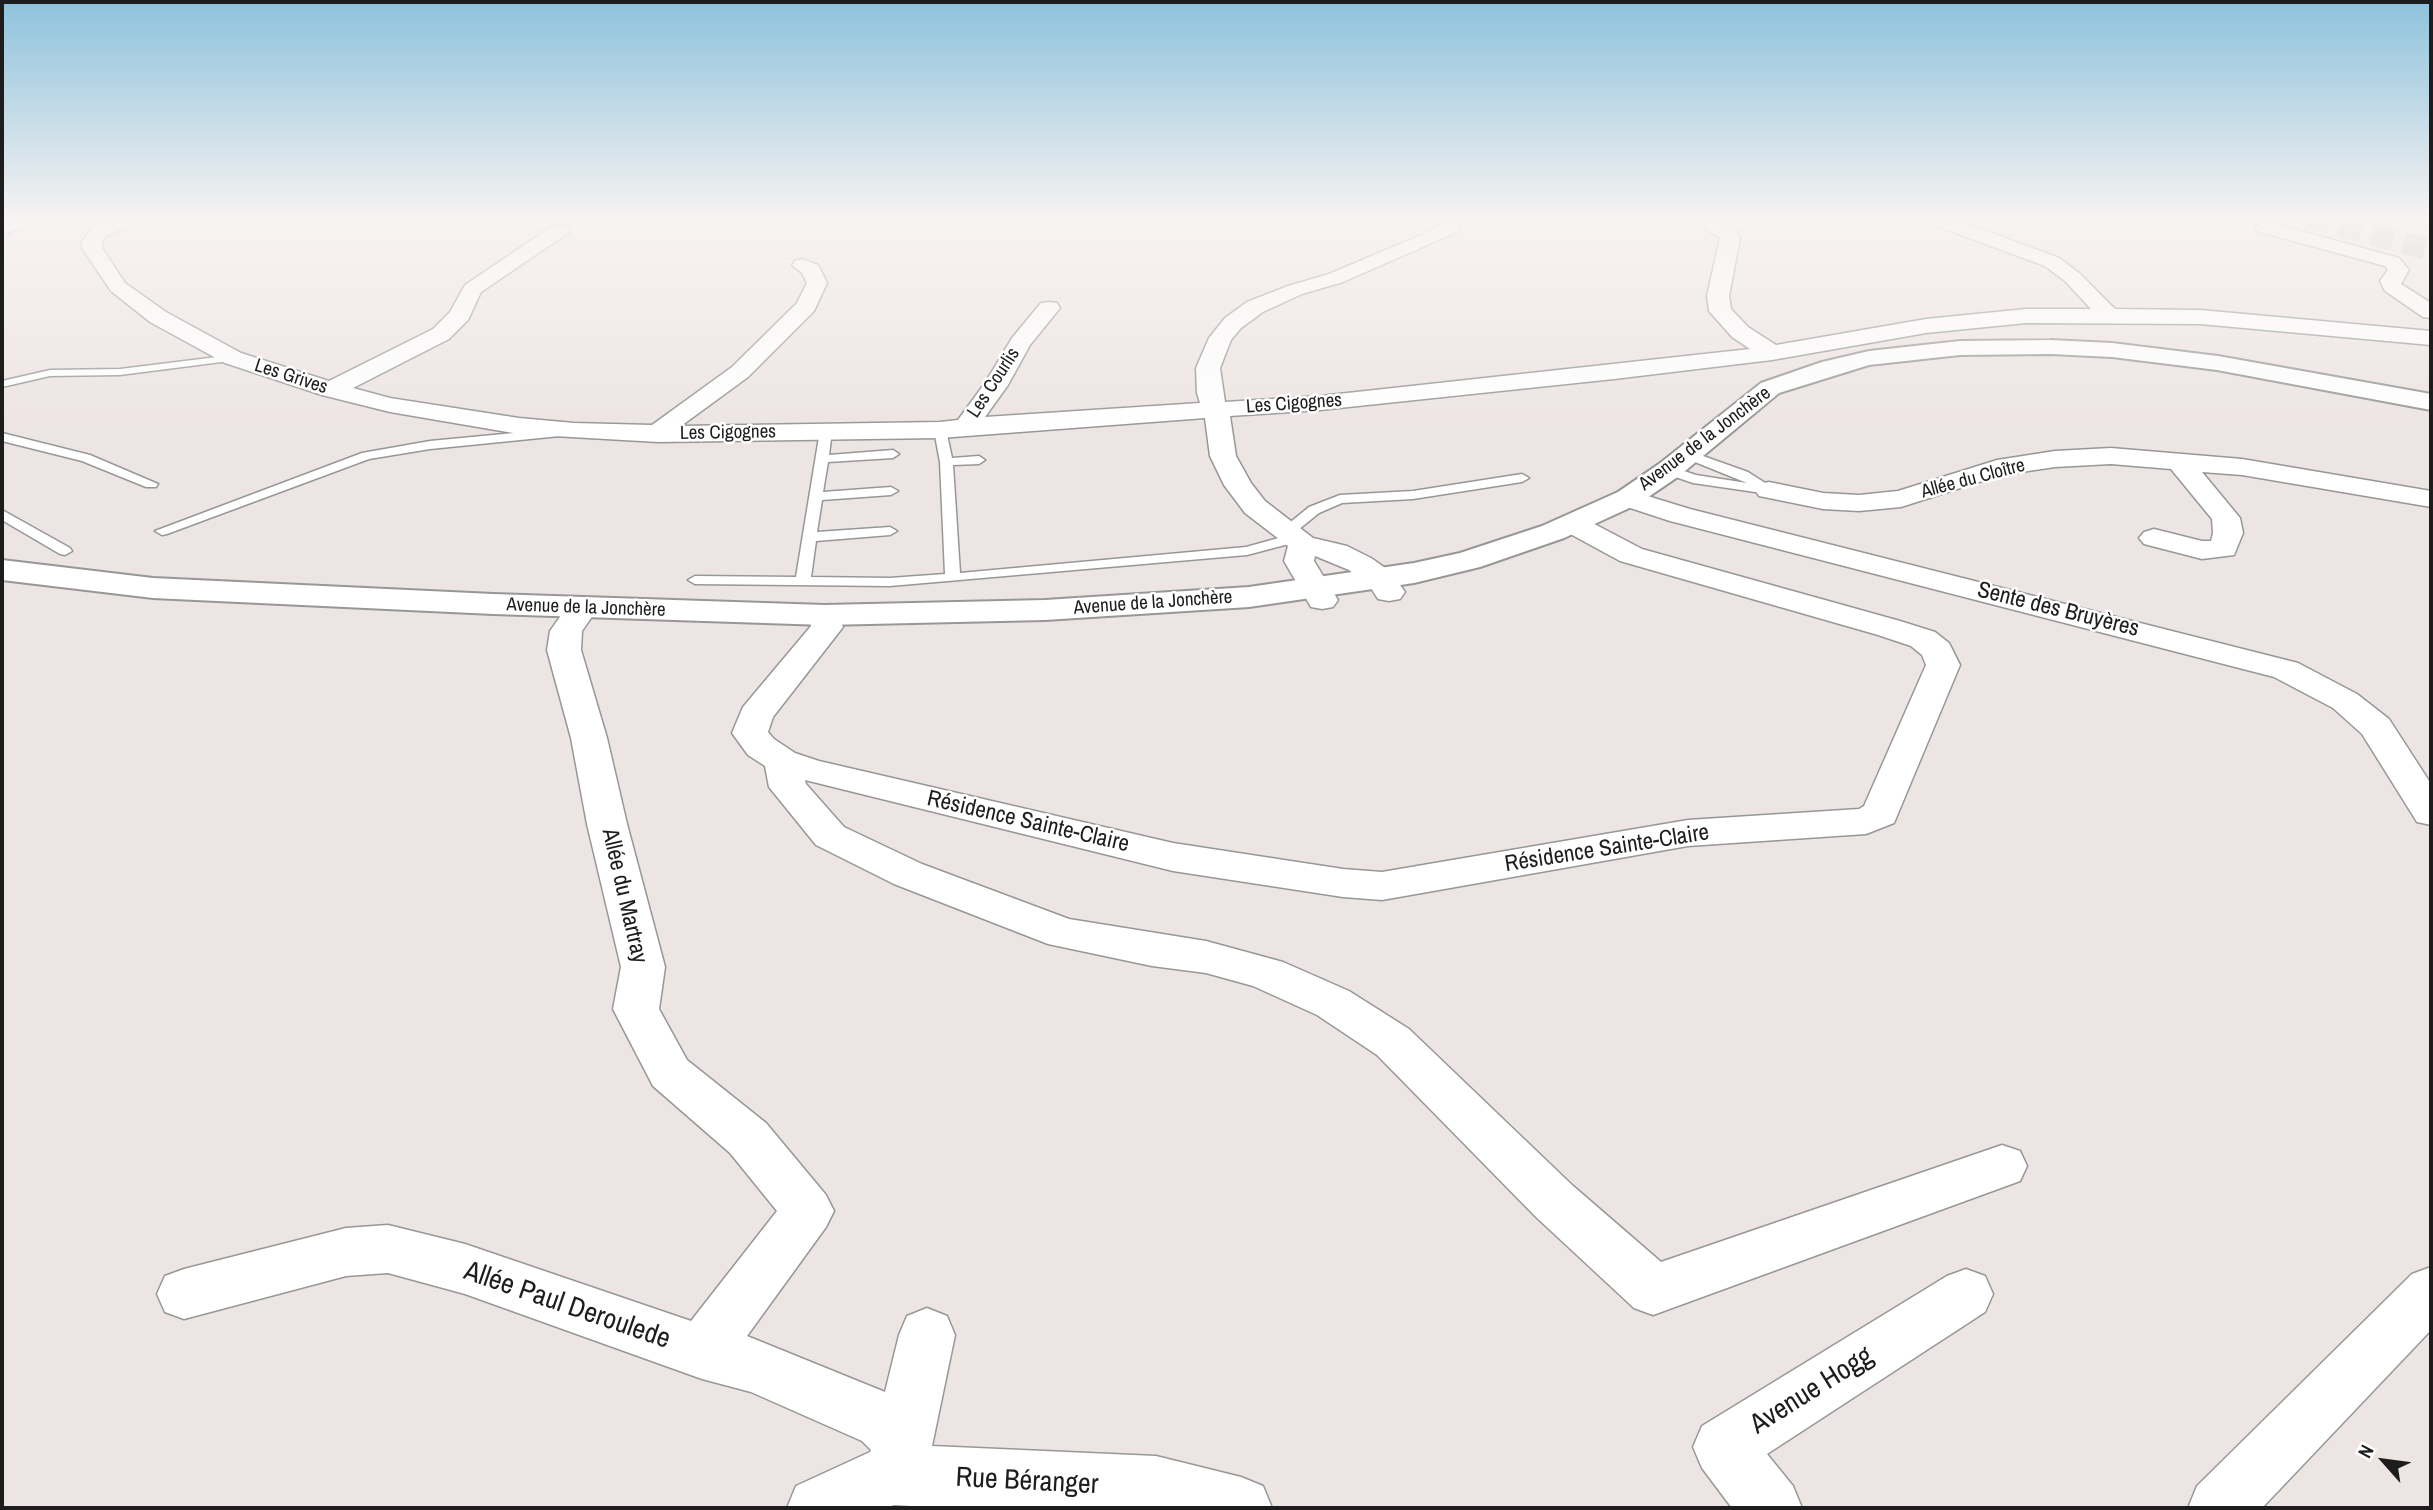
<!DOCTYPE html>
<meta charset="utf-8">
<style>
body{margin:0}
#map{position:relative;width:2433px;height:1510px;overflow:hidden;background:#ede5e3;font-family:"Archivo Narrow",sans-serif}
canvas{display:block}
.frame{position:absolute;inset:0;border:4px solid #1d1d1d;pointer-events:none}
.north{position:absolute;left:2349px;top:1426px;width:70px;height:70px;-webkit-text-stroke:5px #fff;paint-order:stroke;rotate:298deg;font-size:19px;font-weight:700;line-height:28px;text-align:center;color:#1d1d1d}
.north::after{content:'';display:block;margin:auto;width:24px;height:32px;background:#1d1d1d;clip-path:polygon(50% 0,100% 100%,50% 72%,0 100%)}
</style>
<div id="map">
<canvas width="2433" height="1510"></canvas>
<div class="frame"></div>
<div class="north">N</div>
</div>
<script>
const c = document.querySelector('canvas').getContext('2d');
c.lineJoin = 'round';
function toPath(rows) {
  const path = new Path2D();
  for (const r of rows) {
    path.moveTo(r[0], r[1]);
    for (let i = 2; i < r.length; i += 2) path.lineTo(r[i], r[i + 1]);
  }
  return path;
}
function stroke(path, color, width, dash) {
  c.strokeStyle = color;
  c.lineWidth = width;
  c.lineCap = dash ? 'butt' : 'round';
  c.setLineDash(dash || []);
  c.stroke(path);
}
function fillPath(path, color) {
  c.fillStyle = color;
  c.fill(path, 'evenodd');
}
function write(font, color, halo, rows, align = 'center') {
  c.font = font + ' "Archivo Narrow",sans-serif';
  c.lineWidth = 5;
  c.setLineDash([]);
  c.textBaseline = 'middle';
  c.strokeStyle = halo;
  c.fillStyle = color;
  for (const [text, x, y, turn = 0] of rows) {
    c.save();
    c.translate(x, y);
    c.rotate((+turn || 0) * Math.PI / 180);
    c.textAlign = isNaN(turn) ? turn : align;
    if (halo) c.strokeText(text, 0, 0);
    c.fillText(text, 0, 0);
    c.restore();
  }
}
const motorwayTunnel = toPath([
 [2308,217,2431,250]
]);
const service = toPath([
 [233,355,239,358,237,360,120,375,50,376,2,387,2,381,50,370,120,369,233,355],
 [940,426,946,430,952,458,979,456,985,460,979,464,953,465,960,573,1246,547,1286,536,1280,532,1282,529,1309,507,1340,495,1413,491,1522,474,1529,478,1522,482,1413,499,1342,503,1319,513,1293,534,1300,535,1300,541,1247,555,890,586,695,584,688,580,695,576,796,577,820,431,826,427,832,431,829,455,893,450,899,454,893,458,828,462,823,492,891,487,898,491,891,495,822,500,817,532,890,527,897,531,890,535,816,541,811,577,890,578,945,574,940,462,934,430,940,426],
 [556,429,562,433,560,436,430,449,369,459,167,534,162,535,155,531,362,453,430,441,556,429],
 [2,433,90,455,158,484,156,487,146,487,82,461,2,441,2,433],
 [1689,451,1748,472,1776,490,1769,494,1693,483,1664,473,1664,467,1669,466,1696,475,1747,483,1685,458,1683,455,1689,451],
 [2,510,70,548,72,551,65,555,60,554,2,520,2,510]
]);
const minor = toPath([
 [13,217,60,217,58,221,27,225,2,235,2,222,13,217],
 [1440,217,1456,217,1459,228,1457,232,1343,282,1302,294,1263,312,1241,328,1231,340,1220,368,1225,402,1320,396,1750,349,1732,337,1709,311,1707,296,1720,238,1701,226,1710,220,1734,228,1740,238,1729,296,1731,309,1748,327,1776,345,1926,319,2026,309,2091,309,2065,281,2045,266,1932,224,1930,220,1931,217,1949,217,2059,258,2079,273,2115,309,2200,310,2431,331,2431,345,2200,324,2026,323,1926,333,1772,360,1614,379,1320,410,1230,416,1236,456,1251,483,1265,501,1313,538,1347,546,1371,558,1391,572,1405,592,1400,599,1389,601,1378,599,1369,585,1349,570,1315,556,1314,561,1338,600,1333,607,1322,609,1311,607,1284,561,1288,546,1245,513,1224,485,1210,456,1205,418,940,438,658,442,519,434,390,412,322,395,225,363,150,322,111,291,82,248,82,242,93,227,115,218,129,218,131,222,129,226,107,235,102,242,102,248,125,283,166,312,241,353,329,381,433,329,450,312,465,285,554,225,568,225,570,229,568,233,481,292,468,320,449,339,353,388,390,398,519,418,574,423,652,425,732,367,797,303,807,283,802,273,792,265,795,261,802,259,818,265,827,283,814,311,748,377,681,426,940,422,958,420,985,383,1012,338,1041,303,1049,302,1057,303,1060,308,1030,345,1008,385,985,417,1200,403,1197,393,1196,368,1209,338,1225,318,1247,302,1288,286,1329,274,1419,236,1440,226,1440,217],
 [2264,221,2399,258,2409,270,2401,284,2431,303,2431,318,2423,317,2385,291,2380,281,2388,270,2385,266,2257,231,2255,227,2264,221],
 [2111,448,2242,459,2431,491,2431,507,2242,475,2202,472,2240,518,2243,533,2234,555,2202,559,2144,544,2139,538,2144,532,2154,529,2202,541,2211,541,2213,533,2212,519,2171,469,2111,464,2055,467,2001,475,1901,507,1859,511,1823,509,1769,498,1759,496,1755,490,1759,484,1769,482,1823,493,1859,495,1898,491,1997,460,2055,451,2111,448],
 [1628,490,1690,509,2298,663,2357,694,2389,719,2431,784,2431,825,2417,822,2362,734,2333,708,2274,677,1670,521,1618,504,1614,498,1618,492,1628,490],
 [1573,515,1583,518,1642,549,1900,621,1935,632,1949,643,1960,665,1894,823,1866,834,1688,846,1382,900,1343,897,1173,871,805,780,806,784,844,827,922,864,1069,919,1206,941,1283,962,1349,991,1409,1029,1572,1185,1661,1262,2002,1145,2020,1151,2027,1166,2020,1181,1653,1315,1634,1308,1536,1217,1377,1055,1317,1015,1253,986,1206,973,1152,966,1048,944,894,884,816,845,769,787,765,766,748,755,732,733,743,707,811,626,809,615,814,608,825,605,836,608,843,627,773,717,768,732,774,739,795,753,819,761,1173,843,1343,869,1382,872,1688,820,1859,809,1864,806,1926,665,1922,655,1911,646,1878,635,1620,561,1563,530,1559,524,1563,518,1573,515],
 [582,598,593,601,598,608,582,631,581,650,607,738,627,824,665,967,659,1009,687,1060,766,1123,826,1195,834,1211,826,1227,747,1336,885,1392,899,1335,907,1316,927,1308,947,1316,955,1335,932,1446,1156,1456,1241,1477,1263,1486,1272,1508,942,1508,894,1505,886,1508,787,1508,796,1486,870,1452,871,1450,862,1441,751,1392,702,1379,465,1294,388,1273,346,1276,184,1319,165,1312,157,1294,165,1276,184,1269,346,1228,388,1225,465,1244,691,1321,777,1211,730,1153,653,1086,613,1009,621,967,587,824,571,738,547,650,550,631,571,601,582,598],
 [2431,1267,2431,1330,2262,1508,2188,1508,2197,1486,2412,1274,2431,1267],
 [1966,1269,1985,1276,1993,1294,1985,1312,1767,1454,1793,1486,1802,1508,1732,1508,1702,1468,1693,1447,1702,1426,1947,1276,1966,1269]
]);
const tertiary = toPath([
 [2051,340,2112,343,2218,356,2431,394,2431,410,2217,370,2112,357,2051,354,1960,355,1869,365,1779,393,1679,476,1638,504,1564,538,1480,567,1414,583,1249,607,1045,620,825,625,493,614,153,598,2,580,2,560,153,578,493,594,825,605,1045,600,1249,587,1414,563,1460,553,1542,526,1618,492,1659,464,1761,383,1822,362,1869,351,1960,341,2051,340]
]);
const farStreetnames = [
 ["Les Grives",291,377,18],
 ["Les Courlis",994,383,-57],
 ["Les Cigognes",1294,404,-4],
 ["Les Cigognes",728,433,-1],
 ["Avenue de la Jonchère",1705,439,-37],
 ["Allée du Cloître",1973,479,-15],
 ["Avenue de la Jonchère",1153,603,-4],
 ["Avenue de la Jonchère",586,608,2]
];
const streetNames = [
 ["Sente des Bruyères",2058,610,14],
 ["Résidence Sainte-Claire",1028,822,13],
 ["Résidence Sainte-Claire",1607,849,-9],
 ["Allée du Martray",624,896,77]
];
const nearStreetnames = [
 ["Allée Paul Deroulede",567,1306,19],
 ["Avenue Hogg",1812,1391,-32],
 ["Rue Béranger",1027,1482,3]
];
stroke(motorwayTunnel, '#c3bdbb', 22, [22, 11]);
stroke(service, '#979797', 3);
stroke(minor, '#979797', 3);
stroke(tertiary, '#979797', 4);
fillPath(service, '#fff');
fillPath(minor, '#fff');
fillPath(tertiary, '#fff');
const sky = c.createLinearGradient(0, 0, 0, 429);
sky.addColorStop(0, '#8dc2dc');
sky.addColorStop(0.51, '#f7f3f2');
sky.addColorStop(1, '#f7f3f200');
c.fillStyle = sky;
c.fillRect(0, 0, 2433, 429);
write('19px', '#1d1d1d', '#fff', farStreetnames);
write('23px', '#1d1d1d', '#fff', streetNames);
write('28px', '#1d1d1d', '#fff', nearStreetnames);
</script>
